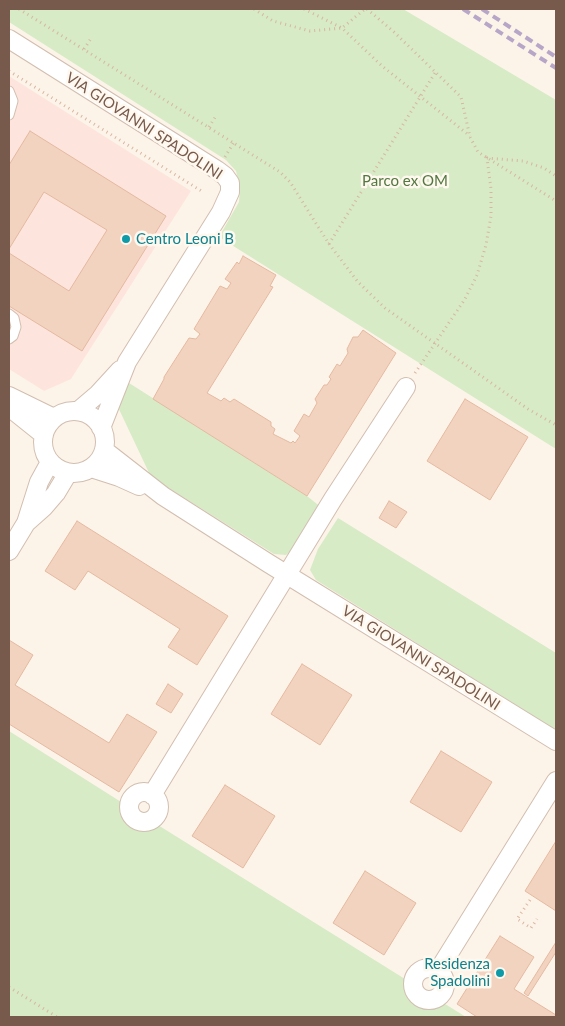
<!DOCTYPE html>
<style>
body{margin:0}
#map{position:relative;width:565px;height:1026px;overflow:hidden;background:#fdf4e9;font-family:Lato,sans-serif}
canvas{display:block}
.frame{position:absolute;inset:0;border:10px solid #785a4c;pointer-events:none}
</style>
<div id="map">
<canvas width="565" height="1026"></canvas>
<div class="frame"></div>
</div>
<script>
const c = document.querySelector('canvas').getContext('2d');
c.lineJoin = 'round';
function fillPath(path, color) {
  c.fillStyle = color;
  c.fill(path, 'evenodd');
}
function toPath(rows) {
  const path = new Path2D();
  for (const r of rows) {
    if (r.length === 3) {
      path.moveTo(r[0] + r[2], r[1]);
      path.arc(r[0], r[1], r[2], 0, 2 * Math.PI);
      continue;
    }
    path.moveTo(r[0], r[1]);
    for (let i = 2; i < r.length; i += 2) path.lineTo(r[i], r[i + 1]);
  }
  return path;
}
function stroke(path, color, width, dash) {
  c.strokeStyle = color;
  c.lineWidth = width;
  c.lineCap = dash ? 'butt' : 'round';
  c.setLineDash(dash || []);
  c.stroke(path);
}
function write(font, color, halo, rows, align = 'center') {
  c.font = font + ' Lato,sans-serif';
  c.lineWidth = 5;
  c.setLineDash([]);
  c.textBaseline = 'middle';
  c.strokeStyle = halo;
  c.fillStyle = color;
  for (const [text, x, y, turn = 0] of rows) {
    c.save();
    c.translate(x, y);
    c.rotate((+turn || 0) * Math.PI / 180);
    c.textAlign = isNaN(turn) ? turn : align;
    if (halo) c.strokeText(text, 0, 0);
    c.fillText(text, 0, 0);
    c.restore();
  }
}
const commercial = toPath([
 [9,76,191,191,71,379,44,391,9,369]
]);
const green = toPath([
 [9,9,403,9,556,100,556,449,219,237,239,202,240,188,236,171,226,160,9,22],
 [129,383,307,496,322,508,303,540,286,555,274,554,151,477,117,405],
 [338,518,556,653,556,730,316,580,310,570,318,549],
 [9,731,129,807,466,1017,9,1017]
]);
const building = toPath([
 [30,131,166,216,82,351,9,306,9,253,69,291,107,230,44,192,9,249,9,165,30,131],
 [243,256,276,275,270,286,273,287,207,393,221,401,224,398,230,402,234,399,271,422,271,426,275,429,273,434,291,443,293,441,295,443,300,436,294,431,304,414,309,417,317,403,315,399,324,385,327,385,331,379,329,377,337,364,340,366,348,353,347,349,353,337,358,337,363,330,396,353,307,496,153,399,164,379,164,377,189,338,196,339,200,334,194,329,220,286,227,289,231,283,225,279,237,262,239,264,243,256],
 [465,399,528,437,490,500,427,461,465,399],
 [389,501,407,512,396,528,379,518,389,501],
 [77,521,228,616,197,665,168,647,180,629,88,571,75,590,45,571,77,521],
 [9,640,33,655,15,685,109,743,127,714,157,732,119,792,9,724,9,640],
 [302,664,352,695,320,745,271,714,302,664],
 [168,684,183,694,171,713,156,704,168,684],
 [441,751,492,782,461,832,410,802,441,751],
 [225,785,275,816,243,868,192,836,225,785],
 [556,841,556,911,525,891,556,841],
 [365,871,416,903,384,955,333,923,365,871],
 [500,936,534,957,514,989,556,1015,556,1017,477,1017,457,1004,500,936],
 [556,942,556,952,528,996,524,993,556,942]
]);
const path = toPath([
 [19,9,280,172,290,182,329,244,358,282,385,308,528,409,556,425],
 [254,9,273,21,310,31,342,28,365,9],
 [304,9,342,28,382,66,470,136],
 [367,9,394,32,461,97,470,137,478,152,556,201],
 [84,49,92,37],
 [9,71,203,192],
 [209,127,216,116],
 [225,157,234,142],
 [329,244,435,73],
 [415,373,465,299,477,275,486,245,491,216,491,189,487,158,523,161,544,168,556,176],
 [530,900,517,919,531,928,537,919],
 [9,987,57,1017]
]);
const service = toPath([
 [9,91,13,101,9,115],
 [9,314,14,318,16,327,13,336,9,339]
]);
const minor = toPath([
 [9,39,217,170,225,176,230,183,230,192,221,212,127,362,101,428],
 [9,396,54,418],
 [9,407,44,435],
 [74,442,31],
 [78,411,98,394,120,370],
 [104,450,163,496,268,563,556,741],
 [91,468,119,477,139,486],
 [26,523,39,482,50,462],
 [9,551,26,523,44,507,56,493,68,473],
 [144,807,15],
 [152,795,333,499,406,387],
 [429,984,16],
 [438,971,556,781]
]);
const rail = toPath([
 [463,9,556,68],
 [482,9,556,57]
]);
const markers = [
 [126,239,5,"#0f9aa8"],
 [500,973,5,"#0f9aa8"]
];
const streetNames = [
 ["VIA GIOVANNI SPADOLINI",144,126,33],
 ["VIA GIOVANNI SPADOLINI",421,658,32]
];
const parkNames = [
 ["Parco ex OM",405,181]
];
const cultureNames = [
 ["Centro Leoni B",136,239],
 ["Residenza",490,964,"right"],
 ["Spadolini",490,981,"right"]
];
fillPath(commercial, '#fde5dd');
fillPath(green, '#d6ebc6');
fillPath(building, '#f2d3c0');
stroke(building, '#e5b9a0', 1);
stroke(service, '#d2beb0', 11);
stroke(minor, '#d2beb0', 20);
stroke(path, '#d8b6a2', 3, [1, 4]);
stroke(service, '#fff', 9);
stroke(minor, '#fff', 18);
stroke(rail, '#b7a6c8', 4, [8, 5]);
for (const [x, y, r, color] of markers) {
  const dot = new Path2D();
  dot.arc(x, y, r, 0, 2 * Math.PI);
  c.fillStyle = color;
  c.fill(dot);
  stroke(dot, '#fff8ef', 2);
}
write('15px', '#785a4c', '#fff8ef', streetNames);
write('15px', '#527841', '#fff8ef', parkNames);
write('15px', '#0d838f', '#fff8ef', cultureNames, 'left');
</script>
